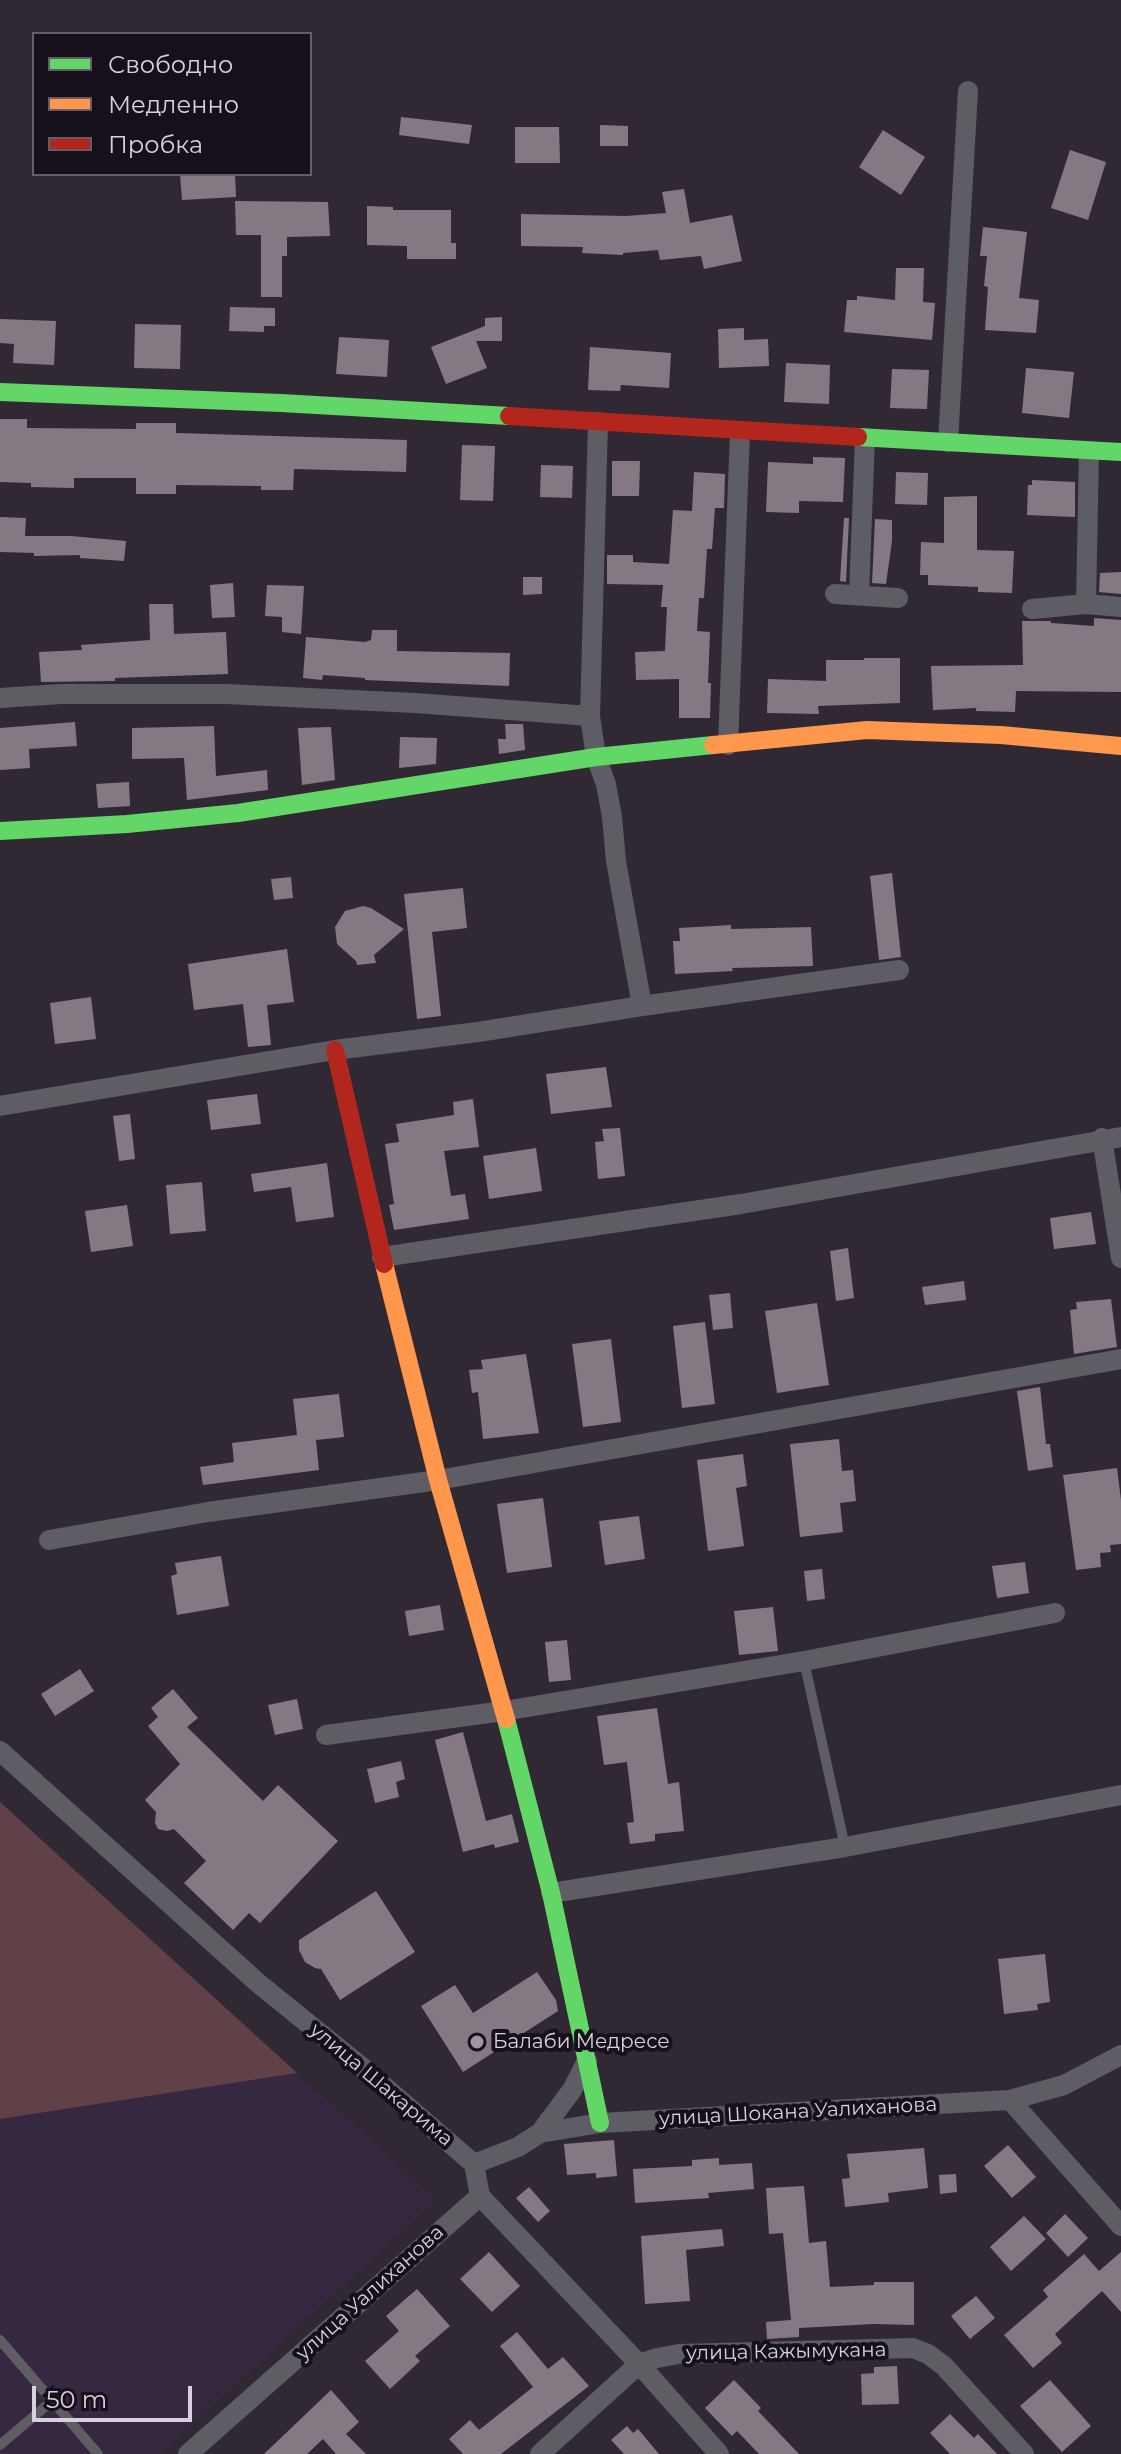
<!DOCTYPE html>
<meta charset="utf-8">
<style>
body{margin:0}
#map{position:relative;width:1121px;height:2454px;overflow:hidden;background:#302934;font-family:Montserrat,sans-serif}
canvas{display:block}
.legend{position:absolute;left:32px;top:32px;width:280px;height:144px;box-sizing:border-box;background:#16101a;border:2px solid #645d68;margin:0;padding:10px 14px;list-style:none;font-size:24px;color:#d8d0de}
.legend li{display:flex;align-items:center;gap:16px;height:40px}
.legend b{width:40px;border:2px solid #645d68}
.scale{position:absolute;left:32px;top:2386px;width:160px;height:36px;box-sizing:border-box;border:4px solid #d8d0de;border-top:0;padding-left:10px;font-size:24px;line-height:28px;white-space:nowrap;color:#d8d0de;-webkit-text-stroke:6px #16101a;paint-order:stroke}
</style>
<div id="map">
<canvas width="1121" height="2454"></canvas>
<ul class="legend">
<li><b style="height:10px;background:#63d668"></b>Свободно</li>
<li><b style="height:10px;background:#ff974d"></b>Медленно</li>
<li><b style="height:10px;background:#b3261e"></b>Пробка</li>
</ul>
<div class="scale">50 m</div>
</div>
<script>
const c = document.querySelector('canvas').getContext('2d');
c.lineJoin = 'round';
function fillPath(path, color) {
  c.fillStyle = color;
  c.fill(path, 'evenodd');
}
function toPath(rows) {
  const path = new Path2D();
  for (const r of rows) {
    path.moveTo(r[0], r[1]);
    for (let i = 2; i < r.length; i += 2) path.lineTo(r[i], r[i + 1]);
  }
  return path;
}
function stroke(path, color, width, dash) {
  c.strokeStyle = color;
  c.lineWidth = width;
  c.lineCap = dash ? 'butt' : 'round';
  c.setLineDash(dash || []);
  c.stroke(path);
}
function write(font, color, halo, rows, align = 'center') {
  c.font = font + ' Montserrat,sans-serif';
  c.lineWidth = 8;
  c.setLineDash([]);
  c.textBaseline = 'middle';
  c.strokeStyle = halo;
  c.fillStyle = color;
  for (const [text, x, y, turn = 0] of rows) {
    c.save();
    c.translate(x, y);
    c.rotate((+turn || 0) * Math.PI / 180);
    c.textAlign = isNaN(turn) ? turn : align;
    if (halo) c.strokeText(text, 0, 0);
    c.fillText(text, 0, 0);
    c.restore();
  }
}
const built = toPath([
 [0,1802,435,2200,159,2454,0,2454]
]);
const green = toPath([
 [0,1802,297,2073,0,2119]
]);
const building = toPath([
 [401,117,472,125,469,144,399,135],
 [600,125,628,126,628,146,600,146],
 [515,127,559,127,560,163,515,163],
 [883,130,925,157,901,195,859,167],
 [1070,150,1106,162,1088,220,1051,208],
 [180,174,235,174,236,197,182,200],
 [684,189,690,223,732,215,742,261,704,269,701,256,660,260,658,250,623,253,623,255,582,253,583,247,521,246,521,214,626,216,666,213,662,192],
 [235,201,328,202,330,236,287,237,287,256,282,256,282,297,261,297,261,235,236,235],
 [367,206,393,207,393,210,451,210,451,243,456,243,456,259,407,259,407,246,367,245],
 [983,227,1027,232,1019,298,1039,300,1036,333,985,330,988,287,984,286,987,256,980,256],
 [896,268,924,268,923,302,935,303,932,340,844,332,847,300,857,300,857,296,895,300],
 [230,307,275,308,275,326,264,326,264,332,229,331],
 [502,317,502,341,476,341,487,368,446,384,431,347,485,326,485,318],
 [0,319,56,321,54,365,13,363,14,344,0,343],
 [135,324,181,325,180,369,134,368],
 [744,328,744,340,768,339,769,366,719,368,718,329],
 [339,337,389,340,387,377,336,374],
 [590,347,671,353,669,388,621,385,620,391,588,390],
 [786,363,830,365,829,404,784,402],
 [1026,368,1074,372,1069,418,1022,413],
 [892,369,929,370,927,409,890,408],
 [0,419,27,419,27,428,136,429,136,423,176,423,176,433,407,440,406,472,294,469,293,490,261,490,261,486,176,485,176,494,136,494,136,478,74,478,74,488,31,487,31,483,0,482],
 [462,445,495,446,493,501,460,500],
 [813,457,845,458,843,502,799,501,799,513,766,512,768,462,813,464],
 [612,461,640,461,639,496,612,496],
 [541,465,573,466,572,498,540,497],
 [694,472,725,474,724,508,715,508,712,549,707,549,704,598,699,598,697,631,710,632,708,683,711,683,710,718,679,718,679,679,636,680,635,652,665,651,667,607,661,607,663,585,607,584,607,555,633,555,633,562,669,564,673,510,692,511],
 [896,472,928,473,927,505,895,504],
 [1032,480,1075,482,1075,517,1027,515,1028,485,1032,485],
 [977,496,977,550,1014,551,1012,593,978,592,978,587,928,585,928,575,920,575,921,542,944,543,944,497],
 [0,517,26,518,25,536,71,536,126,541,124,561,80,558,80,555,34,556,34,553,0,552],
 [844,518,849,518,846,582,840,581],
 [875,519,892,520,892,541,886,584,872,583],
 [1121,572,1121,594,1099,592,1100,573],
 [523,577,542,577,542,594,523,595],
 [233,583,235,617,212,618,210,585],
 [267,585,304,586,301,634,282,632,282,617,265,616],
 [149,604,173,604,174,634,226,632,228,674,115,678,115,681,41,682,39,652,82,650,81,645,150,640],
 [1094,618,1121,620,1121,692,1016,691,1015,712,976,711,976,708,933,710,931,666,1023,665,1022,621,1051,621,1051,623,1094,626],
 [372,630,397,630,397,651,510,653,509,686,365,680,365,678,323,675,322,680,303,678,306,637,365,642,371,640],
 [864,658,900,658,900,703,818,706,819,714,767,713,768,679,826,681,826,660,864,660],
 [75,722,77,746,29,749,30,768,0,770,0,728],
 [505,724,523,724,525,750,499,754,498,739,506,739],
 [214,726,216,776,267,770,268,790,187,800,184,758,132,759,132,728],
 [331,727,335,780,302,785,298,728],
 [400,737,437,738,436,764,399,768],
 [129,782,130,806,98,808,96,784],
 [892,873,901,957,879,960,870,876],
 [291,877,293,898,274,900,271,879],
 [463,888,467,928,432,932,441,1016,417,1019,404,894],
 [363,906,371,908,404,929,374,955,376,963,357,965,356,961,337,944,335,927,345,911],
 [731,925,731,929,811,927,813,966,732,968,733,971,675,974,673,941,680,941,679,928],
 [287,949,294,1002,267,1005,271,1045,248,1047,243,1004,194,1010,188,964],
 [91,997,96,1039,55,1044,50,1003],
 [606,1067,612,1107,551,1114,546,1074],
 [257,1094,261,1124,211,1130,207,1100],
 [473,1099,479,1147,444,1151,451,1196,465,1194,469,1219,394,1230,389,1205,394,1204,385,1144,399,1142,396,1124,454,1115,453,1102],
 [130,1114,135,1159,119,1161,113,1116],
 [620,1128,625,1176,598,1179,595,1142,604,1141,602,1129],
 [536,1148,542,1191,489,1199,483,1156],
 [327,1163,334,1217,296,1222,291,1187,254,1192,251,1174],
 [202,1182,206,1231,170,1234,166,1185],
 [127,1205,133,1246,91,1252,85,1211],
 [1091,1212,1096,1244,1054,1249,1050,1218],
 [848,1248,854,1298,836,1301,830,1251],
 [964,1281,966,1300,925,1305,922,1287],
 [730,1293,733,1328,713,1330,709,1295],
 [1111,1299,1117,1347,1074,1354,1070,1310,1077,1309,1076,1302],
 [817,1303,829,1385,777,1393,765,1311],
 [705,1322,715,1404,682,1408,673,1326],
 [611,1339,621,1422,583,1427,572,1344],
 [526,1354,539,1433,483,1439,478,1392,472,1393,469,1370,483,1369,481,1360],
 [1040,1387,1046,1444,1050,1444,1053,1467,1028,1471,1017,1391],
 [339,1394,344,1437,316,1440,319,1470,203,1485,200,1467,234,1462,232,1443,297,1435,293,1399],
 [839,1439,842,1471,853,1470,856,1501,840,1503,843,1532,800,1537,790,1444],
 [743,1454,747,1486,736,1488,744,1546,708,1551,697,1460],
 [1117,1468,1121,1500,1121,1544,1110,1545,1111,1552,1100,1553,1101,1567,1076,1570,1063,1475],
 [543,1498,552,1567,507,1573,497,1504],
 [639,1516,645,1559,605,1565,599,1521],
 [221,1556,229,1606,177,1615,171,1576,177,1574,175,1563],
 [1025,1562,1029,1593,997,1598,992,1566],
 [822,1569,825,1599,807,1601,804,1571],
 [440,1605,444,1630,409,1636,405,1611],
 [773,1607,778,1651,739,1655,734,1611],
 [567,1640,571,1680,549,1682,545,1642],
 [80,1669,94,1691,55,1716,41,1694],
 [173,1689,198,1718,187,1727,263,1801,278,1785,338,1841,260,1923,249,1913,233,1930,184,1883,206,1861,174,1829,167,1831,158,1829,155,1823,156,1812,145,1800,180,1764,148,1726,158,1717,151,1708],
 [297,1699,303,1729,275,1735,268,1705],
 [657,1708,668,1784,679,1782,684,1831,655,1834,655,1841,630,1844,627,1823,634,1822,627,1762,604,1765,597,1716],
 [463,1732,486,1821,512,1814,519,1842,495,1848,494,1844,463,1852,435,1740],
 [401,1761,405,1779,396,1782,399,1797,375,1803,367,1769],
 [376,1891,415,1952,340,2000,321,1969,315,1968,305,1962,299,1950,299,1940],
 [1045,1954,1050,2002,1037,2004,1038,2010,1004,2014,998,1959],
 [537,1972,556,2000,558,2011,463,2072,421,2006,455,1985,473,2013],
 [614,2140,617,2176,596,2178,596,2173,567,2175,564,2144],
 [1008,2145,1036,2177,1012,2198,984,2166],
 [924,2148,928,2188,888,2193,889,2202,845,2207,842,2179,850,2178,847,2154],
 [719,2158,719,2165,752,2163,754,2189,708,2193,709,2198,635,2203,633,2169,692,2166,692,2160],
 [956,2174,957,2192,940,2194,939,2175],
 [804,2186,809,2243,826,2241,830,2287,874,2285,874,2282,914,2282,914,2325,874,2324,799,2328,799,2337,767,2339,766,2322,791,2320,783,2233,769,2234,766,2188],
 [529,2187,550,2211,538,2222,516,2198],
 [1065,2214,1088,2238,1068,2257,1046,2233],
 [1024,2216,1046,2239,1011,2271,990,2247],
 [722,2229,724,2246,686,2250,690,2301,645,2304,641,2236],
 [489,2252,520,2286,492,2312,460,2279],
 [1121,2252,1121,2312,1102,2291,1055,2334,1062,2343,1033,2368,1004,2335,1048,2297,1043,2290,1084,2254,1099,2271],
 [417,2289,450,2326,415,2356,420,2361,390,2389,365,2361,399,2331,386,2316],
 [976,2296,995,2318,970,2339,951,2316],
 [517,2332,548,2369,563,2357,589,2386,501,2454,463,2454,449,2439,470,2420,479,2430,533,2387,500,2346],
 [897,2366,899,2404,862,2405,861,2374,874,2373,874,2367],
 [734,2380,761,2408,758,2411,799,2454,759,2454,737,2431,732,2436,705,2408],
 [1050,2380,1091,2426,1062,2452,1020,2406],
 [331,2390,359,2422,346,2434,366,2454,336,2454,323,2439,307,2454,264,2454],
 [950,2414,974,2438,978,2434,997,2454,950,2454,930,2433],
 [627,2426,633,2433,638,2429,659,2454,624,2454,611,2440]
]);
const lane = toPath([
 [804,1661,845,1847],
 [0,2340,98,2454],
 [0,2445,53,2400]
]);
const street = toPath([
 [598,422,590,716,596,757,606,784,612,817,616,861,642,1006],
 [948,442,968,91],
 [835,594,898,598],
 [859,595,865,438],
 [1086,604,1089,452],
 [1032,609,1086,604,1121,607],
 [0,698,61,694,226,694,415,703,590,716],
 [728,745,740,432],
 [0,1106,335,1050,478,1032,642,1006,899,970],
 [1102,1138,1121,1258],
 [382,1257,741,1204,1121,1137],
 [49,1540,208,1512,438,1480,1121,1359],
 [326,1735,504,1711,804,1661,1055,1613],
 [0,1751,258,1983,363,2068,474,2164,480,2196,639,2364,719,2454],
 [551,1893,845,1847,1121,1795],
 [1010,2100,1121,2226],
 [540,2133,572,2090,587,2061],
 [474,2164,518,2147,540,2133,600,2123,1010,2100,1064,2085,1121,2055],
 [188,2454,480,2196],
 [540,2454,639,2364,657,2358,679,2354,913,2348,928,2354,944,2366,1024,2454]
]);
const fast = toPath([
 [0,392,281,403,509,416],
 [858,437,1121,452],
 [0,831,127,824,238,813,596,757,713,745],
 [506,1719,551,1893,600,2123]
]);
const slow = toPath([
 [713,745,867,730,1001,735,1121,746],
 [384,1264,438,1480,506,1719]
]);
const jam = toPath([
 [509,416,858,437],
 [335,1050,384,1264]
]);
const markers = [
 [477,2042,8,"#9d96a2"]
];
const poiNames = [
 ["Балаби Медресе",493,2042]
];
const streetNames = [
 ["улица Шакарима",381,2085,40],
 ["улица Шокана Уалиханова",798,2112,-3],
 ["улица Уалиханова",370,2293,-42],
 ["улица Кажымукана",786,2352,-1]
];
fillPath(built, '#372841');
fillPath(green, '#604147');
fillPath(building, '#847983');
stroke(lane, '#5e5d63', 10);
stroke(street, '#5e5d63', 20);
stroke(fast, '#63d668', 18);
stroke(slow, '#ff974d', 18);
stroke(jam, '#b3261e', 18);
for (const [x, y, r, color] of markers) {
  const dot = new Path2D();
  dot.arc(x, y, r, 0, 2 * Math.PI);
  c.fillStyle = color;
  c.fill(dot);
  stroke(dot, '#16101a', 3);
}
write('20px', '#d8d0de', '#16101a', poiNames, 'left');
write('20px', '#d8d0de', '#16101a', streetNames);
</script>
